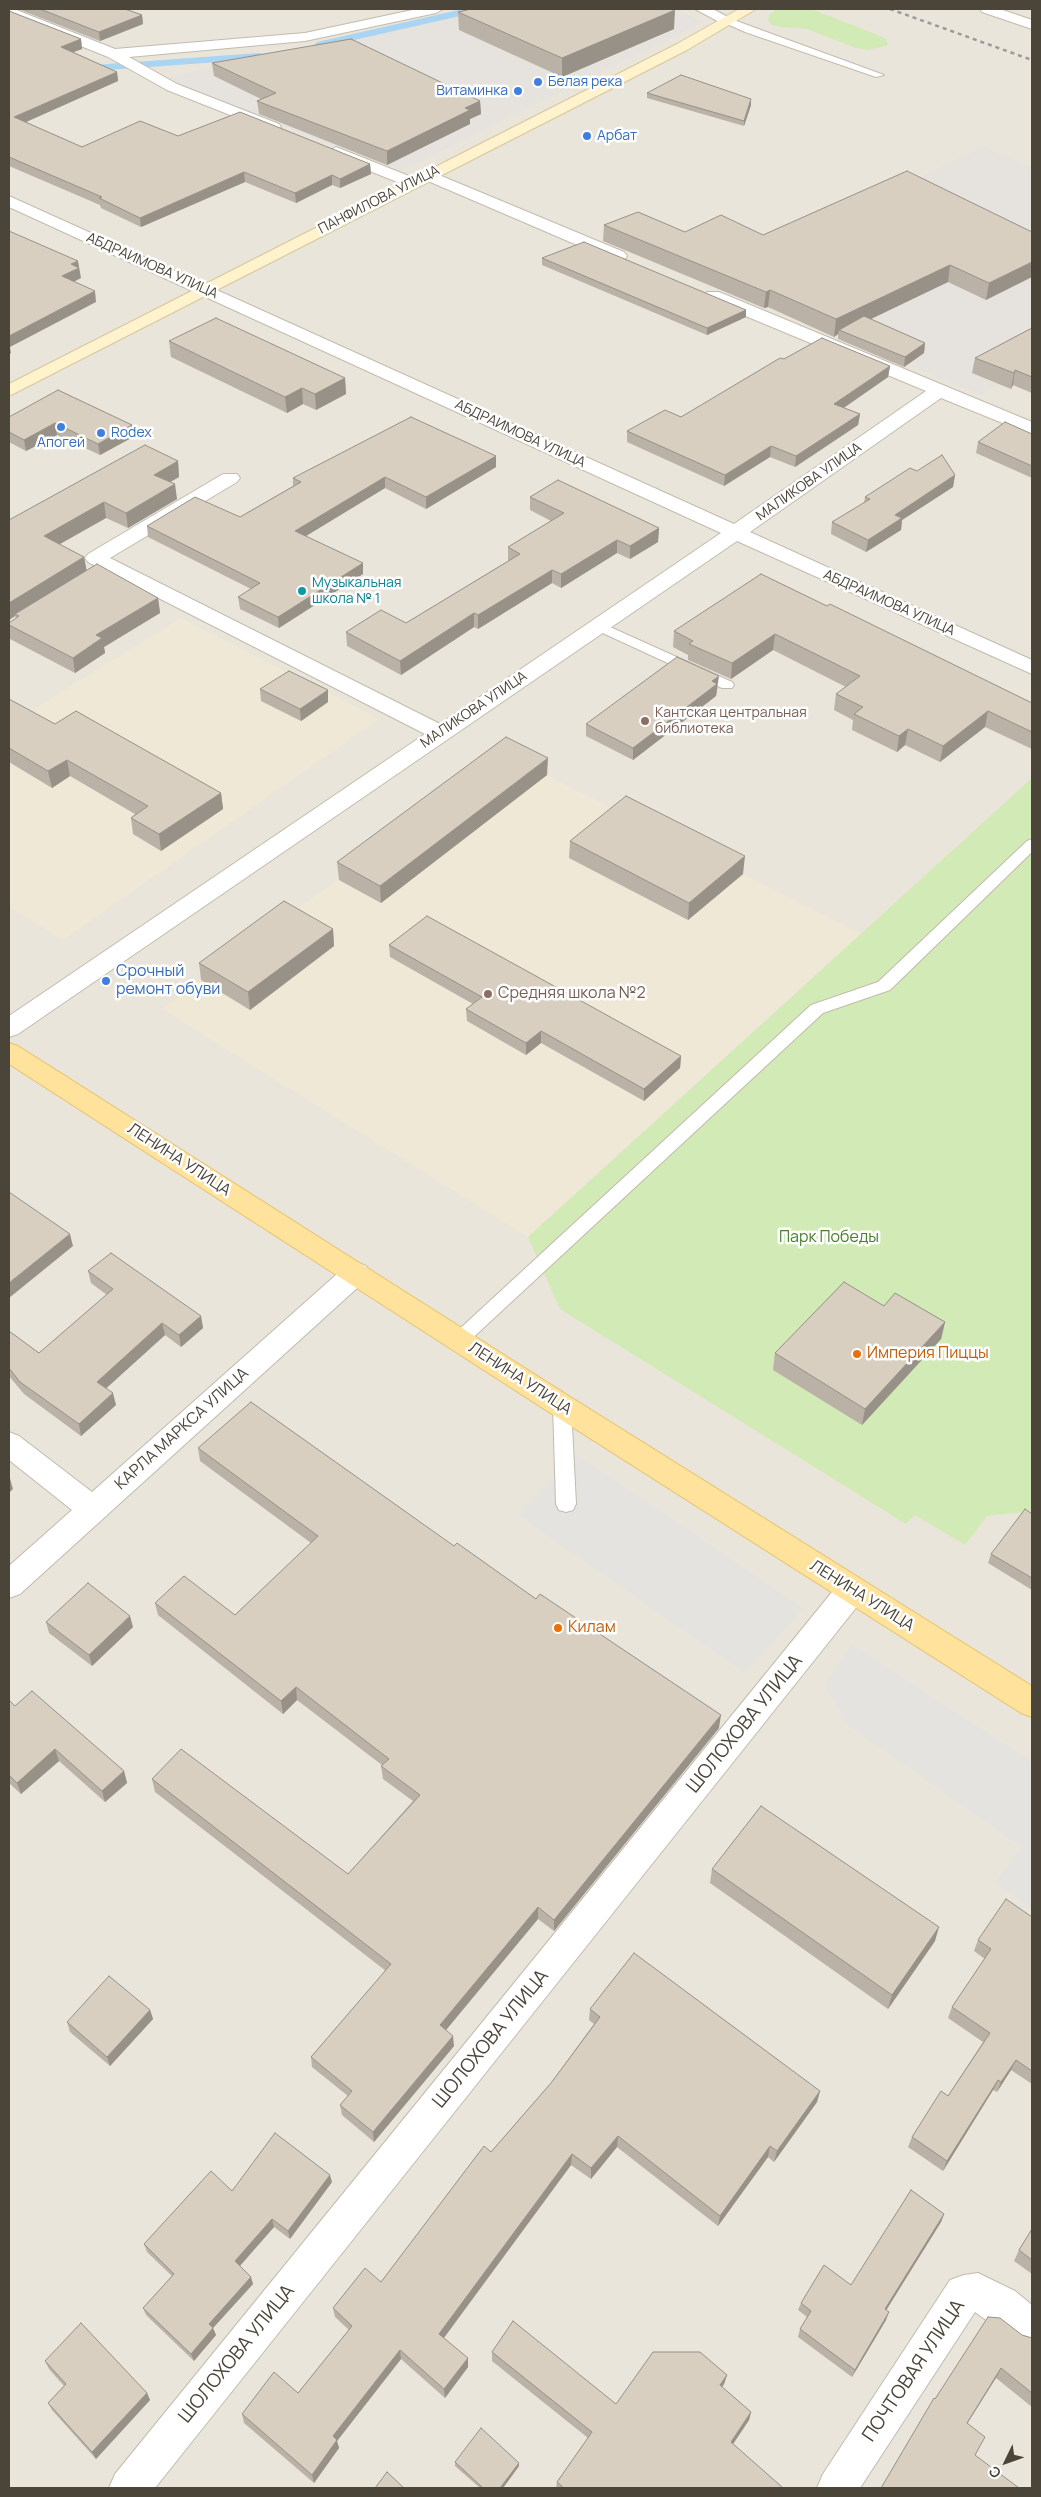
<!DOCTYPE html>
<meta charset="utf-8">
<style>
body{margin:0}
#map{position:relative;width:1041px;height:2497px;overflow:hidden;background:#f6f3ec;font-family:Manrope,sans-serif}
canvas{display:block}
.frame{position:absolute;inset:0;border:10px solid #4b4439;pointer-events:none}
.north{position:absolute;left:981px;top:2437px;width:50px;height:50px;-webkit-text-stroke:4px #fff;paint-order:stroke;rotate:228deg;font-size:14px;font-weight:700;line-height:20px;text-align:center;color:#4b4439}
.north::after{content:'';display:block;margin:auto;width:18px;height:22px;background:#4b4439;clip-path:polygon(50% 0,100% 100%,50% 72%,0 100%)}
</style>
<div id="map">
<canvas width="1041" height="2497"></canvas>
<div class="frame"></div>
<div class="north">С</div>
</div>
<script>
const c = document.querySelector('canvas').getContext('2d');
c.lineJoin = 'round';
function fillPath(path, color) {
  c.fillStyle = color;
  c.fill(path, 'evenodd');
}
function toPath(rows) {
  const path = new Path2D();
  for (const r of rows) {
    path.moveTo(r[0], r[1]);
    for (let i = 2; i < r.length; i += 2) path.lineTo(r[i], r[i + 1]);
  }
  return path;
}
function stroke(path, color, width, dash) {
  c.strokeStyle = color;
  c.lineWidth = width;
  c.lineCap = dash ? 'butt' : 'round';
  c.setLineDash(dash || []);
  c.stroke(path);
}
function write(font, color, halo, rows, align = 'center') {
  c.font = font + ' Manrope,sans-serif';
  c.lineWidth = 5;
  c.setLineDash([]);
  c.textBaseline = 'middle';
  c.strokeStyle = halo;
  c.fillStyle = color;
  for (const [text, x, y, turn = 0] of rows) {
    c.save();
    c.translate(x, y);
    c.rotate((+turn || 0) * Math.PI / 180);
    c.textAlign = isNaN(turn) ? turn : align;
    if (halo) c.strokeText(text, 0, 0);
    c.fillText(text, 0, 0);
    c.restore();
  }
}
const residential = toPath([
 [9,9,1032,9,1032,2488,9,2488]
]);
const industrial = toPath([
 [484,9,676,9,703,22,398,172,164,78],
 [983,147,1032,167,1032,365,981,395,705,281]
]);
const education = toPath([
 [181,618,379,719,63,940,9,907,9,750,31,711],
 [506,755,862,934,528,1237,162,1009]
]);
const green = toPath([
 [777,9,811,9,878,35,886,39,888,45,869,50,856,48,807,29,780,27,770,24,768,19,770,14],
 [1032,778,1032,1511,987,1516,965,1545,915,1515,906,1524,560,1309,528,1237]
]);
const parking = toPath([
 [578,1456,803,1608,745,1673,518,1515],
 [852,1645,1032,1762,1032,1909,995,1883,1022,1847,849,1726,825,1685]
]);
const stream = toPath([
 [318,45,477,9],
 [94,68,259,56]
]);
const lane = toPath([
 [725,19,731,19,884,75,876,77,745,32,725,23,725,19],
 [599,622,732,682,734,685,732,688,722,688,594,629,592,626,599,622],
 [1032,839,1032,852,890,990,823,1013,465,1345,459,1347,453,1345,450,1340,453,1335,811,1005,878,982,1027,841,1032,839],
 [562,1399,569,1401,571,1406,576,1504,573,1510,566,1512,559,1510,556,1504,553,1406,555,1401,562,1399]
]);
const street = toPath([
 [9,9,14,9,115,49,305,33,417,9,443,9,436,13,305,41,129,57,177,84,279,124,281,127,273,132,167,90,108,57,9,17,9,9],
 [695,9,713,9,735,21,728,25,723,24,695,9],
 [980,9,1000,9,1032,20,1032,29,982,12,980,9],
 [336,147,419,180,421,183,419,186,407,186,330,155,328,152,336,147],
 [427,170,624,252,627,256,624,260,612,260,421,178,419,175,427,170],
 [9,196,734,524,926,391,707,300,704,296,707,292,719,292,1032,422,1032,435,941,398,750,532,1032,660,1032,674,737,541,18,1034,9,1037,9,1016,425,734,88,562,85,558,88,554,223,474,237,474,240,478,237,482,110,558,440,724,721,533,9,207,9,196],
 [356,1262,366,1266,370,1273,366,1280,20,1594,9,1598,9,1566,72,1510,9,1460,9,1432,19,1436,92,1492,346,1266,356,1262],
 [852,1577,863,1581,868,1590,863,1599,155,2488,109,2488,115,2474,841,1581,852,1577],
 [978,2273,1015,2291,1032,2305,1032,2348,1018,2343,975,2312,860,2488,817,2488,823,2474,950,2280,964,2275,978,2273]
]);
const secondary = toPath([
 [739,9,756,9,687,50,9,396,9,384,677,44,739,9]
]);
const primary = toPath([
 [9,1043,18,1046,572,1398,1032,1686,1032,1717,1021,1713,552,1414,9,1064,9,1043]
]);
const rail = toPath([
 [890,9,1032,60]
]);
const wall = toPath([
 [18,9,125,9,142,15,143,24,100,41],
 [463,9,673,9,674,29,562,77,459,30,458,12,463,11],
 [9,11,81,39,82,49,73,52,117,72,118,81,25,122,82,147,178,136,370,164,371,174,340,188,332,185,296,203,245,182,141,227,101,208,100,205,9,166],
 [212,63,480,101,481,114,470,119,470,124,387,165,259,114,257,101,261,99,214,76],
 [647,93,751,105,744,126,647,98],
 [604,225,685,232,763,235,1032,232,986,300,948,282,870,319,925,343,924,353,904,367,838,339,838,334,834,337,768,307,764,308,603,241],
 [542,258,746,310,746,317,707,335,542,265],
 [1032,328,1032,393,1013,385,1011,389,972,373,975,358],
 [169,341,345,378,346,394,316,410,303,404,287,413,171,357],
 [784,359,890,366,888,377,844,408,860,414,858,425,795,467,770,457,724,486,627,442,627,431,681,417],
 [9,417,132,425,133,437,100,455,57,435,26,451,9,442],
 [1032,434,1032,478,976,453,978,442],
 [496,456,496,467,426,509,385,488,306,536,363,574,279,628,240,609,238,597,251,589,148,537,147,526,240,517,293,486,293,478],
 [178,461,179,477,170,482,177,499,128,528,106,518,59,544,84,557,86,571,158,598,160,613,104,647,105,653,75,673,10,639,9,633,9,623,16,618,15,616,9,620,9,520],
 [917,471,955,475,953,487,902,520,901,530,866,552,831,534,832,522,864,503,865,497],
 [530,497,659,528,658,542,630,559,617,553,561,588,552,583,478,629,474,627,401,675,347,646,346,632,406,623,508,561,508,547,551,521,530,510],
 [827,606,1032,703,1032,749,985,727,940,762,905,745,897,752,852,730,853,720,834,710,836,694,846,687,773,650,731,679,688,660,688,655,673,647,674,631],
 [718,688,717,689,716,696,633,760,586,736,586,724],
 [260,689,328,702,301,721,261,701],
 [9,699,55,724,221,793,223,809,161,851,133,834,131,818,135,814,70,776,52,788,9,762],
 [547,775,381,903,339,880,337,862],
 [570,841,743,874,688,920,569,858],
 [333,929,334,946,250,1010,201,980,199,963],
 [389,945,681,1056,680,1068,644,1101,541,1043,526,1055,467,1021,466,1009,473,1004,390,957],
 [88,1271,201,1316,203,1328,181,1347,165,1335,106,1388,116,1405,81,1436,24,1394,9,1376,9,1331,39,1353,107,1295,91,1283],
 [884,1306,945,1322,941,1339,862,1425,773,1370,775,1353],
 [198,1448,454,1546,719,1728,554,1931,538,1919,446,2030,454,2046,374,2142,342,2115,340,2105,348,2096,312,2067,311,2057,386,1971,155,1792,152,1779,348,1874,413,1801,383,1779,381,1766,382,1765,297,1700,283,1714,158,1615,155,1603,235,1615,311,1543,200,1461],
 [1032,1514,1032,1590,988,1563,991,1554],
 [46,1622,133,1627,92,1666,49,1633],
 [9,1700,15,1706,124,1771,127,1783,105,1802,59,1761,21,1794,9,1783],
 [712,1869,935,1941,888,2009,710,1883],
 [1032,1917,1032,2084,1011,2070,997,2092,993,2090,943,2171,908,2147,912,2137,948,2096,983,2042,948,2018,952,2007,985,1959,974,1951,978,1940],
 [590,2009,820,2091,817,2102,774,2162,768,2157,718,2226,617,2147,591,2179,571,2165,444,2338,468,2367,445,2398,401,2359,337,2441,339,2448,314,2483,244,2423,242,2414,298,2393,349,2330,335,2317,333,2308,381,2282,491,2152,551,2083,594,2024,589,2020],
 [150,2010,153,2019,110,2066,70,2032,67,2022],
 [332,2182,290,2239,274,2227,240,2266,253,2284,213,2328,216,2335,194,2361,146,2315,143,2308,172,2276,147,2252,144,2244],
 [944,2214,941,2222,886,2310,886,2320,852,2377,798,2337,800,2329,807,2317,798,2310,801,2303,851,2285],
 [1032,2229,1032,2274,1014,2261,1019,2250],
 [1022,2335,1032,2338,1032,2407,996,2378,881,2488,935,2399],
 [492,2352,616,2404,727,2375,724,2384,722,2387,751,2412,749,2420,733,2444,782,2487,781,2488,556,2488,557,2482,588,2438,492,2361],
 [45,2361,147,2393,150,2400,96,2459,52,2410,48,2403,64,2386,49,2369],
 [455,2462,519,2466,503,2488,480,2488,455,2466]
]);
const shadedWall = toPath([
 [675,10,674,29,562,77,562,58],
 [142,15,143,24,100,41,99,32],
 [81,39,82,49,63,56,61,47],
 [117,72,118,81,15,127,14,117],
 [751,99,751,105,744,126,744,121],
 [480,101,481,114,470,119,470,124,387,165,387,151,465,108],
 [370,164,371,174,340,188,340,179],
 [244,172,245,182,141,227,140,218],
 [332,175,332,185,296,203,295,193],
 [78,261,81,278,64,287,62,276,71,264],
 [1032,262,1032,277,986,300,989,283],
 [950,265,948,282,844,332,839,330,838,334,834,337,836,319],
 [770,290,768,307,764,308,766,292],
 [95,291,96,302,10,347,11,353,9,355,9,336],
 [746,310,746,317,707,335,707,328],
 [925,343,924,353,904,367,905,357],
 [890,366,888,377,833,415,834,404],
 [1015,370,1013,385,1011,389,1014,373],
 [345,378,346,394,316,410,315,394],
 [302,388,303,404,287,413,285,397],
 [860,414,858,425,795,467,796,456],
 [55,423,57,435,26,451,24,440],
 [132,425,133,437,100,455,98,444],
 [771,446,770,457,724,486,725,475],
 [496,456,496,467,426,509,426,497],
 [178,461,179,477,156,490,154,475],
 [955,475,953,487,902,520,901,530,866,552,868,540,895,515],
 [385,477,385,488,296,542,295,531],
 [175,484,177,499,128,528,126,513],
 [104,502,106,518,46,552,44,536],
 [659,528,658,542,630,559,630,546],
 [617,540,617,553,561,588,561,574],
 [84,557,87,572,15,614,15,616,9,620,9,603],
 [363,563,363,574,279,628,278,617],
 [552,570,552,583,478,629,478,615],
 [158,598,160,613,104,647,105,653,75,673,73,658,96,635],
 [474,613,474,627,401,675,400,661],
 [775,634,773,650,731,679,732,663],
 [719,676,716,696,633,760,633,748,712,681],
 [328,690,328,702,301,721,300,709],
 [988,711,985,727,940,762,943,746],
 [908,729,905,745,897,752,899,736],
 [548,758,547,775,381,903,380,886],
 [67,760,70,776,52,788,48,771],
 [221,793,223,809,161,851,159,834],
 [745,856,743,874,688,920,689,903],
 [333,929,334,946,250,1010,248,992],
 [541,1031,541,1043,526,1055,526,1043],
 [681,1056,680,1068,644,1101,644,1089],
 [70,1234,73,1246,9,1298,9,1283],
 [201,1316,203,1328,181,1347,179,1335],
 [945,1322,941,1339,862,1425,865,1409],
 [162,1323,165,1335,100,1394,97,1382],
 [113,1393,116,1405,81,1436,79,1424],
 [9,1475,13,1489,9,1493],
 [130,1616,133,1627,92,1666,89,1655],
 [296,1687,297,1700,283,1714,281,1701],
 [721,1715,719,1728,554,1931,554,1920],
 [55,1749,59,1761,21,1794,17,1783],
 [124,1771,127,1783,105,1802,102,1791],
 [538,1907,538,1919,441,2036,440,2025],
 [939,1927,935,1941,888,2009,892,1995],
 [150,2010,153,2019,110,2066,107,2057],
 [453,2036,454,2046,374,2142,373,2132],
 [1016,2060,1011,2070,997,2092,1001,2082],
 [998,2080,993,2090,943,2171,947,2161],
 [820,2091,817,2102,774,2162,777,2151],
 [618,2136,617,2147,591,2179,591,2168],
 [770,2146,768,2157,718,2226,720,2216],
 [572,2154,571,2165,440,2343,439,2334],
 [330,2175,332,2182,290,2239,288,2231],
 [944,2214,941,2222,882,2317,885,2309],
 [272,2219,274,2227,237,2269,235,2261],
 [251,2277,253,2284,213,2328,216,2335,194,2361,191,2354,209,2324],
 [889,2312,886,2320,852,2377,855,2370],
 [400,2350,401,2359,337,2441,339,2448,314,2483,312,2475,333,2436],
 [468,2358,468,2367,445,2398,444,2389],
 [1001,2368,996,2378,962,2432,967,2423],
 [727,2375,724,2384,718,2393,720,2385],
 [147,2393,150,2400,96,2459,92,2452],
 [751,2412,749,2420,729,2450,731,2442],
 [519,2463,519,2466,503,2488,500,2488]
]);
const building = toPath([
 [40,9,125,9,142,15,99,32,40,9],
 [465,9,673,9,675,10,562,58,458,12,467,10,465,9],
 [9,11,81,39,61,47,117,72,14,117,82,147,140,121,178,136,240,112,370,164,340,179,332,175,295,193,244,172,140,218,99,198,102,197,9,157,9,11],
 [351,39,480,101,465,108,470,110,387,151,257,101,276,93,212,63,351,39],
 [681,75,751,99,744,121,647,93,681,75],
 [907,171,1032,232,1032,262,989,283,950,265,836,319,770,290,766,292,604,225,638,212,685,232,721,215,763,235,907,171],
 [9,231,78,261,71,264,79,268,62,276,95,291,9,336,9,231],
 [584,242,746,310,707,328,542,258,584,242],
 [864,316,925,343,905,357,839,330,864,316],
 [216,318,345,378,315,394,302,388,285,397,169,341,216,318],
 [1032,328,1032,377,1015,370,1014,373,975,358,1032,328],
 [822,338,890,366,834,404,860,414,796,456,771,446,725,475,627,431,665,410,681,417,780,358,784,359,822,338],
 [58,390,132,425,98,444,55,423,24,440,9,432,9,417,58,390],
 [411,417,496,456,426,497,385,477,295,531,363,563,278,617,238,597,260,583,147,526,195,497,240,517,301,482,293,478,411,417],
 [1005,422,1032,434,1032,466,978,442,1005,422],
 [145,445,178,461,154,475,175,484,126,513,104,502,44,536,84,557,9,603,9,520,145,445],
 [942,455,955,475,895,515,902,518,868,540,832,522,870,499,865,497,910,468,917,471,942,455],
 [558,480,659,528,630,546,617,540,561,574,552,570,478,615,474,613,400,661,346,632,381,610,406,623,520,554,508,547,564,513,530,497,558,480],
 [97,564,158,598,96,635,102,638,73,658,9,625,9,623,19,616,15,614,97,564],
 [761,574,827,606,830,604,1032,703,1032,732,988,711,943,746,908,729,899,736,854,714,863,707,836,694,860,676,775,634,732,663,689,644,693,641,674,631,761,574],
 [677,657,719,676,712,681,717,684,633,748,586,724,677,657],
 [289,671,328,690,300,709,260,689,289,671],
 [9,699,55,724,76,711,221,793,159,834,131,818,148,806,67,760,48,771,9,748,9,699],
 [506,737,548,758,380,886,337,862,506,737],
 [626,796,745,856,689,903,570,841,626,796],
 [284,901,333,929,248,992,199,963,284,901],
 [427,916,681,1056,644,1089,541,1031,526,1043,466,1009,482,997,389,945,427,916],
 [9,1192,70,1234,9,1283,9,1192],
 [111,1253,201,1316,179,1335,162,1323,97,1382,113,1393,79,1424,20,1382,9,1368,9,1331,39,1353,113,1289,88,1271,111,1253],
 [844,1282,884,1306,895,1293,945,1322,865,1409,775,1353,844,1282],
 [251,1402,454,1546,457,1543,536,1599,540,1594,721,1715,554,1920,538,1907,440,2025,453,2036,373,2132,340,2105,352,2091,311,2057,391,1964,152,1779,181,1749,348,1874,420,1795,381,1766,389,1759,296,1687,281,1701,155,1603,184,1576,235,1615,318,1536,198,1448,251,1402],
 [1025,1509,1032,1514,1032,1578,991,1554,1025,1509],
 [88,1583,130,1616,89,1655,46,1622,88,1583],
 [32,1691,124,1771,102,1791,55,1749,17,1783,9,1775,9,1700,15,1706,32,1691],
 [761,1806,939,1927,892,1995,712,1869,761,1806],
 [1006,1899,1032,1917,1032,2071,1016,2060,1001,2082,998,2080,947,2161,912,2137,941,2091,948,2096,990,2033,952,2007,991,1949,978,1940,1006,1899],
 [634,1953,820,2091,777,2151,770,2146,720,2216,618,2136,591,2168,572,2154,439,2334,468,2358,444,2389,400,2350,333,2436,337,2440,312,2475,242,2414,274,2372,298,2393,352,2326,333,2308,365,2268,381,2282,484,2146,491,2152,551,2083,600,2017,590,2009,634,1953],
 [109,1976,150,2010,107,2057,67,2022,109,1976],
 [275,2133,330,2175,288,2231,272,2219,235,2261,251,2277,209,2324,213,2328,191,2354,143,2308,174,2274,144,2244,211,2171,232,2191,275,2133],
 [911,2190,944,2214,885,2309,889,2312,855,2370,800,2329,811,2311,801,2303,824,2265,851,2285,911,2190],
 [1032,2229,1032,2260,1019,2250,1032,2229],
 [988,2317,1000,2318,1022,2335,1032,2338,1032,2393,1001,2368,967,2423,985,2437,975,2455,1019,2488,881,2488,934,2398,935,2399,988,2317],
 [513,2321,616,2404,653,2352,700,2352,727,2375,720,2385,751,2412,731,2442,782,2487,781,2488,564,2488,557,2482,592,2432,492,2352,513,2321],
 [81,2323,147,2393,92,2452,48,2403,66,2384,45,2361,81,2323],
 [481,2428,519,2463,500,2488,483,2488,455,2462,481,2428],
 [387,2472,404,2488,375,2488,387,2472]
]);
const markers = [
 [538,82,5,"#3f7fe0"],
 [518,91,5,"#3f7fe0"],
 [587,136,5,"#3f7fe0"],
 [61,427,5,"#3f7fe0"],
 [101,433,5,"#3f7fe0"],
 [302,591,5,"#0f9aa8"],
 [645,721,5,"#8d6e63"],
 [106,981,5,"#3f7fe0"],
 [488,994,5,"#8d6e63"],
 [857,1354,5,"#e8710a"],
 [558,1628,5,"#e8710a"]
];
const farShopnames = [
 ["Белая река",548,82],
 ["Витаминка",508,91,"right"],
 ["Арбат",597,136],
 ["Rodex",111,433],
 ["Апогей",61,443,"center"]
];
const farStreetnames = [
 ["ПАНФИЛОВА УЛИЦА",379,200,-27],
 ["АБДРАИМОВА УЛИЦА",152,266,24],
 ["АБДРАИМОВА УЛИЦА",520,434,25],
 ["МАЛИКОВА УЛИЦА",809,482,-35],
 ["АБДРАИМОВА УЛИЦА",889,603,24],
 ["МАЛИКОВА УЛИЦА",474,710,-34]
];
const farCulturenames = [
 ["Музыкальная",312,583],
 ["школа № 1",312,599]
];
const farEducationnames = [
 ["Кантская центральная",655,713],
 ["библиотека",655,729]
];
const shopNames = [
 ["Срочный",116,972],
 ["ремонт обуви",116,990]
];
const educationNames = [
 ["Средняя школа №2",498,994]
];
const streetNames = [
 ["ЛЕНИНА УЛИЦА",179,1160,33],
 ["ЛЕНИНА УЛИЦА",520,1379,33],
 ["КАРЛА МАРКСА УЛИЦА",182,1429,-42],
 ["ЛЕНИНА УЛИЦА",862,1596,32]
];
const parkNames = [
 ["Парк Победы",829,1238]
];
const foodNames = [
 ["Империя Пиццы",867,1354],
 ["Килам",568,1628]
];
const nearStreetnames = [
 ["ШОЛОХОВА УЛИЦА",745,1724,-51],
 ["ШОЛОХОВА УЛИЦА",491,2039,-51],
 ["ШОЛОХОВА УЛИЦА",237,2354,-51],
 ["ПОЧТОВАЯ УЛИЦА",914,2371,-56]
];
fillPath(residential, '#eae5da');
fillPath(industrial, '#e6e2dd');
fillPath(education, '#efe8d6');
fillPath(green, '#d2eab5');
fillPath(parking, '#e5e3e0');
stroke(stream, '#a9d4f2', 6);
stroke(lane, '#c2bbae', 2);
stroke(street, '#c2bbae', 2);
stroke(secondary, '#d6c79b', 2);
stroke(primary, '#e6c16a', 2);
fillPath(lane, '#fff');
fillPath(street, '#fff');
fillPath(secondary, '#fff3cd');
fillPath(primary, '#ffe39c');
stroke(rail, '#9a9a9a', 2.5, [4, 4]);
fillPath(wall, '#bab2a6');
fillPath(shadedWall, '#979187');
fillPath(building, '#d8cfc1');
stroke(building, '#979187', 1);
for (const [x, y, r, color] of markers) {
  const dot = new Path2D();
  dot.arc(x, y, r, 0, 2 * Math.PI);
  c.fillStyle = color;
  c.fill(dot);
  stroke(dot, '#fff', 2);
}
write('14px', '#366cbe', '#fff', farShopnames, 'left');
write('14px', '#4b4439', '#fff', farStreetnames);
write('14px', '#0d838f', '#fff', farCulturenames, 'left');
write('14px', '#785e54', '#fff', farEducationnames, 'left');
write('16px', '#366cbe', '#fff', shopNames, 'left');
write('16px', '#785e54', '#fff', educationNames, 'left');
write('16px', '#4b4439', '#fff', streetNames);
write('16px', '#4a7f2a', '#fff', parkNames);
write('16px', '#c56008', '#fff', foodNames, 'left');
write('19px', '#4b4439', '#fff', nearStreetnames);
</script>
